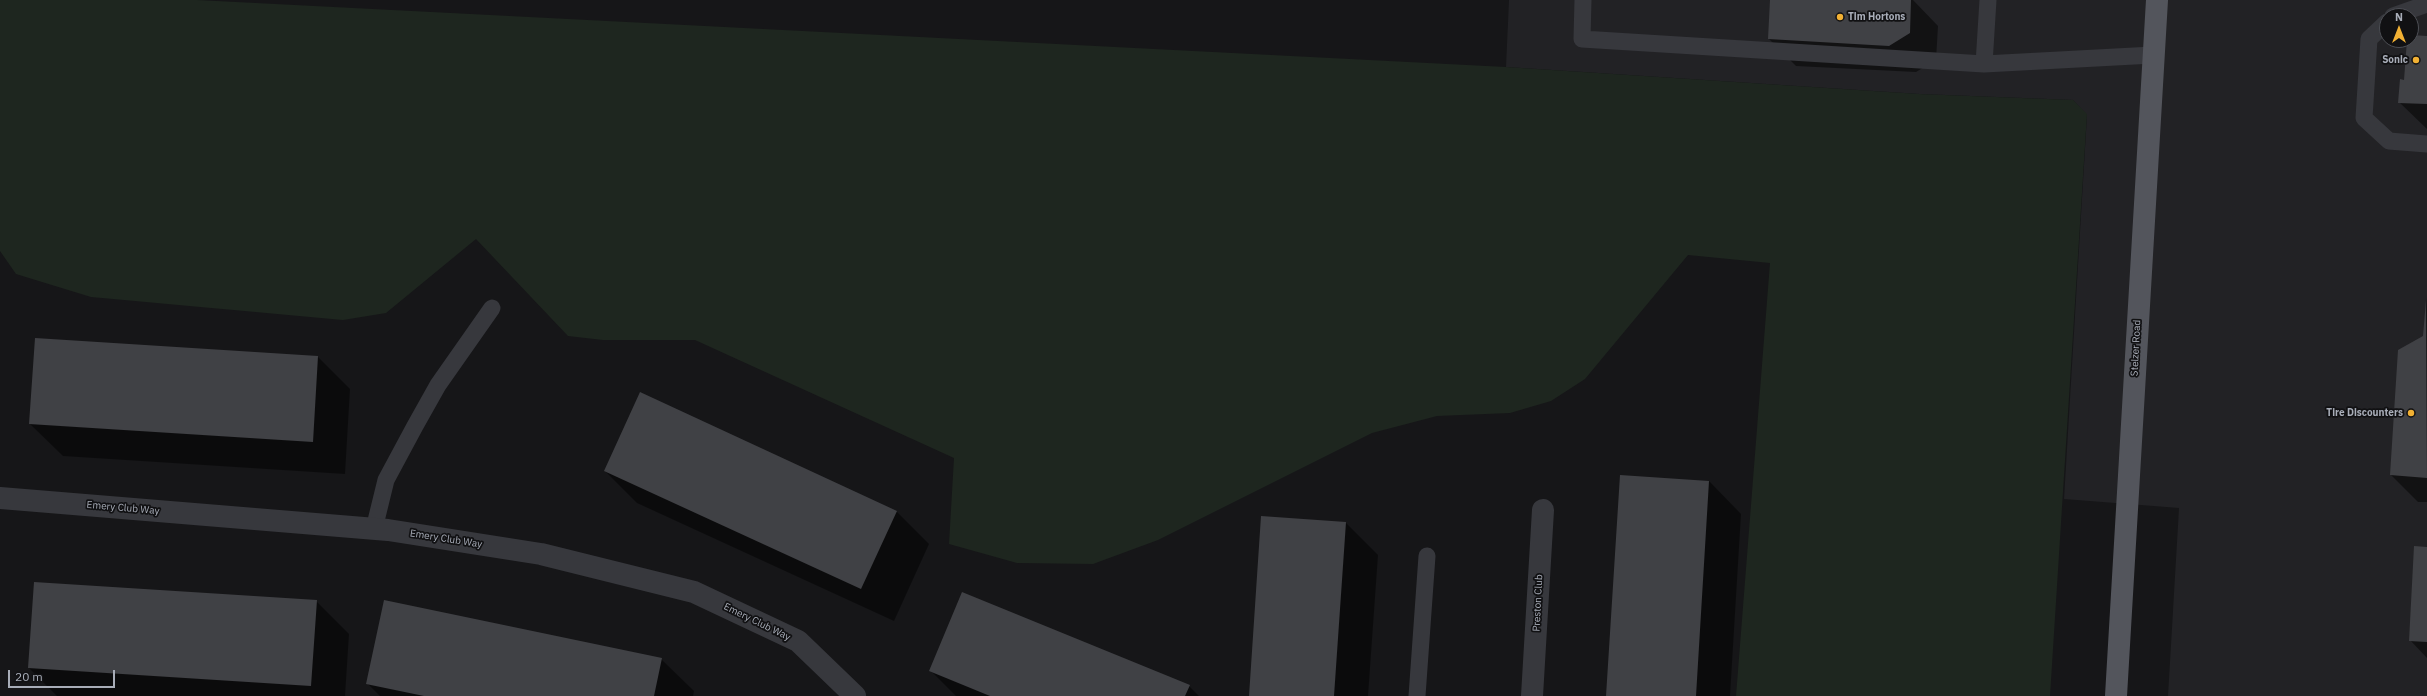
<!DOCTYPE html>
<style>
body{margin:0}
#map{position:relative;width:2427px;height:696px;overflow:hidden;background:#161618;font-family:"IBM Plex Sans",sans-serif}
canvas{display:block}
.north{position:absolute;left:2379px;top:8px;width:40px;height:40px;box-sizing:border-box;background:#111113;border:1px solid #4d4f55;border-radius:50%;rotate:0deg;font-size:11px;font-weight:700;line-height:16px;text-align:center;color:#a8adb8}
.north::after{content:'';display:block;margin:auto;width:14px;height:18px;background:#f2b134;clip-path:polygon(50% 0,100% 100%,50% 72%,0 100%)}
.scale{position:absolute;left:8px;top:670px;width:107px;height:18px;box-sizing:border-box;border:2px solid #a8adb8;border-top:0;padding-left:5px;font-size:12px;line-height:14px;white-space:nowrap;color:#a8adb8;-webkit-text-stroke:3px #111113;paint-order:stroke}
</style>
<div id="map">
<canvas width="2427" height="696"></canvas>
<div class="north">N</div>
<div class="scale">20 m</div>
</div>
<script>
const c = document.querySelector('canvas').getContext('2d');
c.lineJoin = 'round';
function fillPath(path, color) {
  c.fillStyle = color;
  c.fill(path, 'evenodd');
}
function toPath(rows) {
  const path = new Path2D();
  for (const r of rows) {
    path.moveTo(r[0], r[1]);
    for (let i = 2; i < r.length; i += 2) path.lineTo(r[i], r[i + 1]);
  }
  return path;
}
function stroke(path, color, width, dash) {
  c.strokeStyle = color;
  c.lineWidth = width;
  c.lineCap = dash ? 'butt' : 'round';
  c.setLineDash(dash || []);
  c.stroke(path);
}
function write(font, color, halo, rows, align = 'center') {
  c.font = font + ' "IBM Plex Sans",sans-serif';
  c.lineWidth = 3.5;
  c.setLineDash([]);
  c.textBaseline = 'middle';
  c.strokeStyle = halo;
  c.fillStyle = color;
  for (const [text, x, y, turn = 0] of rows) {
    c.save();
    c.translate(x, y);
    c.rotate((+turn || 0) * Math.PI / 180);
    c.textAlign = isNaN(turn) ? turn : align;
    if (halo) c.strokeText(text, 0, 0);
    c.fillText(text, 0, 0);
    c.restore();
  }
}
const built = toPath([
 [1509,0,2427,0,2427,696,2168,696,2179,508,2064,499,2087,115,2073,100,1919,94,1506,67],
 [2387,16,2411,16,2411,40,2387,40]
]);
const green = toPath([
 [0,0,197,0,1506,67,1919,94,2073,100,2087,114,2050,696,1736,696,1770,263,1688,255,1585,379,1551,401,1510,413,1437,416,1372,433,1158,540,1093,564,1017,563,949,544,954,458,695,340,603,340,568,336,476,239,386,313,343,320,91,297,16,274,0,251]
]);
const shadow = toPath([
 [1771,0,1913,0,1938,26,1936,60,1916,72,1796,66,1769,39],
 [2411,36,2427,37,2427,129,2399,102,2405,81,2408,40,2411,40],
 [2427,297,2427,502,2418,502,2391,475,2424,336],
 [318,357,350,389,345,474,63,456,30,424],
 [640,394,897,512,929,544,894,621,637,503,605,471],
 [1709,481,1741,514,1730,696,1607,696],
 [1346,523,1378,555,1368,696,1250,696],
 [2427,548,2427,658,2410,640],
 [316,601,349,634,345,696,57,696,29,668],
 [661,659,694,691,693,696,380,696,367,683],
 [931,671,1189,686,1199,696,956,696]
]);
const building = toPath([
 [1770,0,1911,0,1910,33,1889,46,1768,39],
 [2411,35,2427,36,2427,104,2398,103,2400,79,2404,80,2407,40,2411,40],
 [2426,300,2427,478,2390,475,2398,350,2423,336],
 [35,338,318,356,313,442,29,424],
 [640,392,897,511,861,589,604,471],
 [1620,475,1709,481,1696,696,1606,696],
 [1261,516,1346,522,1334,696,1249,696],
 [2414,546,2427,547,2427,642,2409,641],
 [34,582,317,600,311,686,28,668],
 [962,592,1190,685,1185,696,990,696,929,671],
 [384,600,662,658,654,696,424,696,366,684]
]);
const lane = toPath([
 [1583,0,1582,39,1984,64,2153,55],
 [2393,16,2427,4],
 [2387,22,2369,39,2364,118,2389,141,2427,144],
 [1984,64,1988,0],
 [374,529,386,480,415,426,438,385,492,308],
 [1417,696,1427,556]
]);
const street = toPath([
 [0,498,388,530,541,554,694,592,798,641,855,696],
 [1532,696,1543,510]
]);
const primary = toPath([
 [2116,696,2157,0]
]);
const markers = [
 [1840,17,4,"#f2b134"],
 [2416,60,4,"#f2b134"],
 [2411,413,4,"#f2b134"]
];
const poiNames = [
 ["Tim Hortons",1848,17,"left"],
 ["Sonic",2408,60],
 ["Tire Discounters",2403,413]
];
const streetNames = [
 ["Stelzer Road",2136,348,-87],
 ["Emery Club Way",123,508,5],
 ["Emery Club Way",446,539,9],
 ["Preston Club",1538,603,-87],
 ["Emery Club Way",757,622,26]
];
fillPath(built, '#222225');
fillPath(green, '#1e261f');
fillPath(shadow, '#0007');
fillPath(building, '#404145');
stroke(lane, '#37383d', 17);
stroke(street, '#37383d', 22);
stroke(primary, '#53555c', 22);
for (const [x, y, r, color] of markers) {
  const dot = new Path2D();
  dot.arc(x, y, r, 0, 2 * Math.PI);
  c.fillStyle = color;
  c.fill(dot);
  stroke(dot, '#111113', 1.5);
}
write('bold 10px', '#a8adb8', '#111113', poiNames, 'right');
write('10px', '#a8adb8', '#111113', streetNames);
</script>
